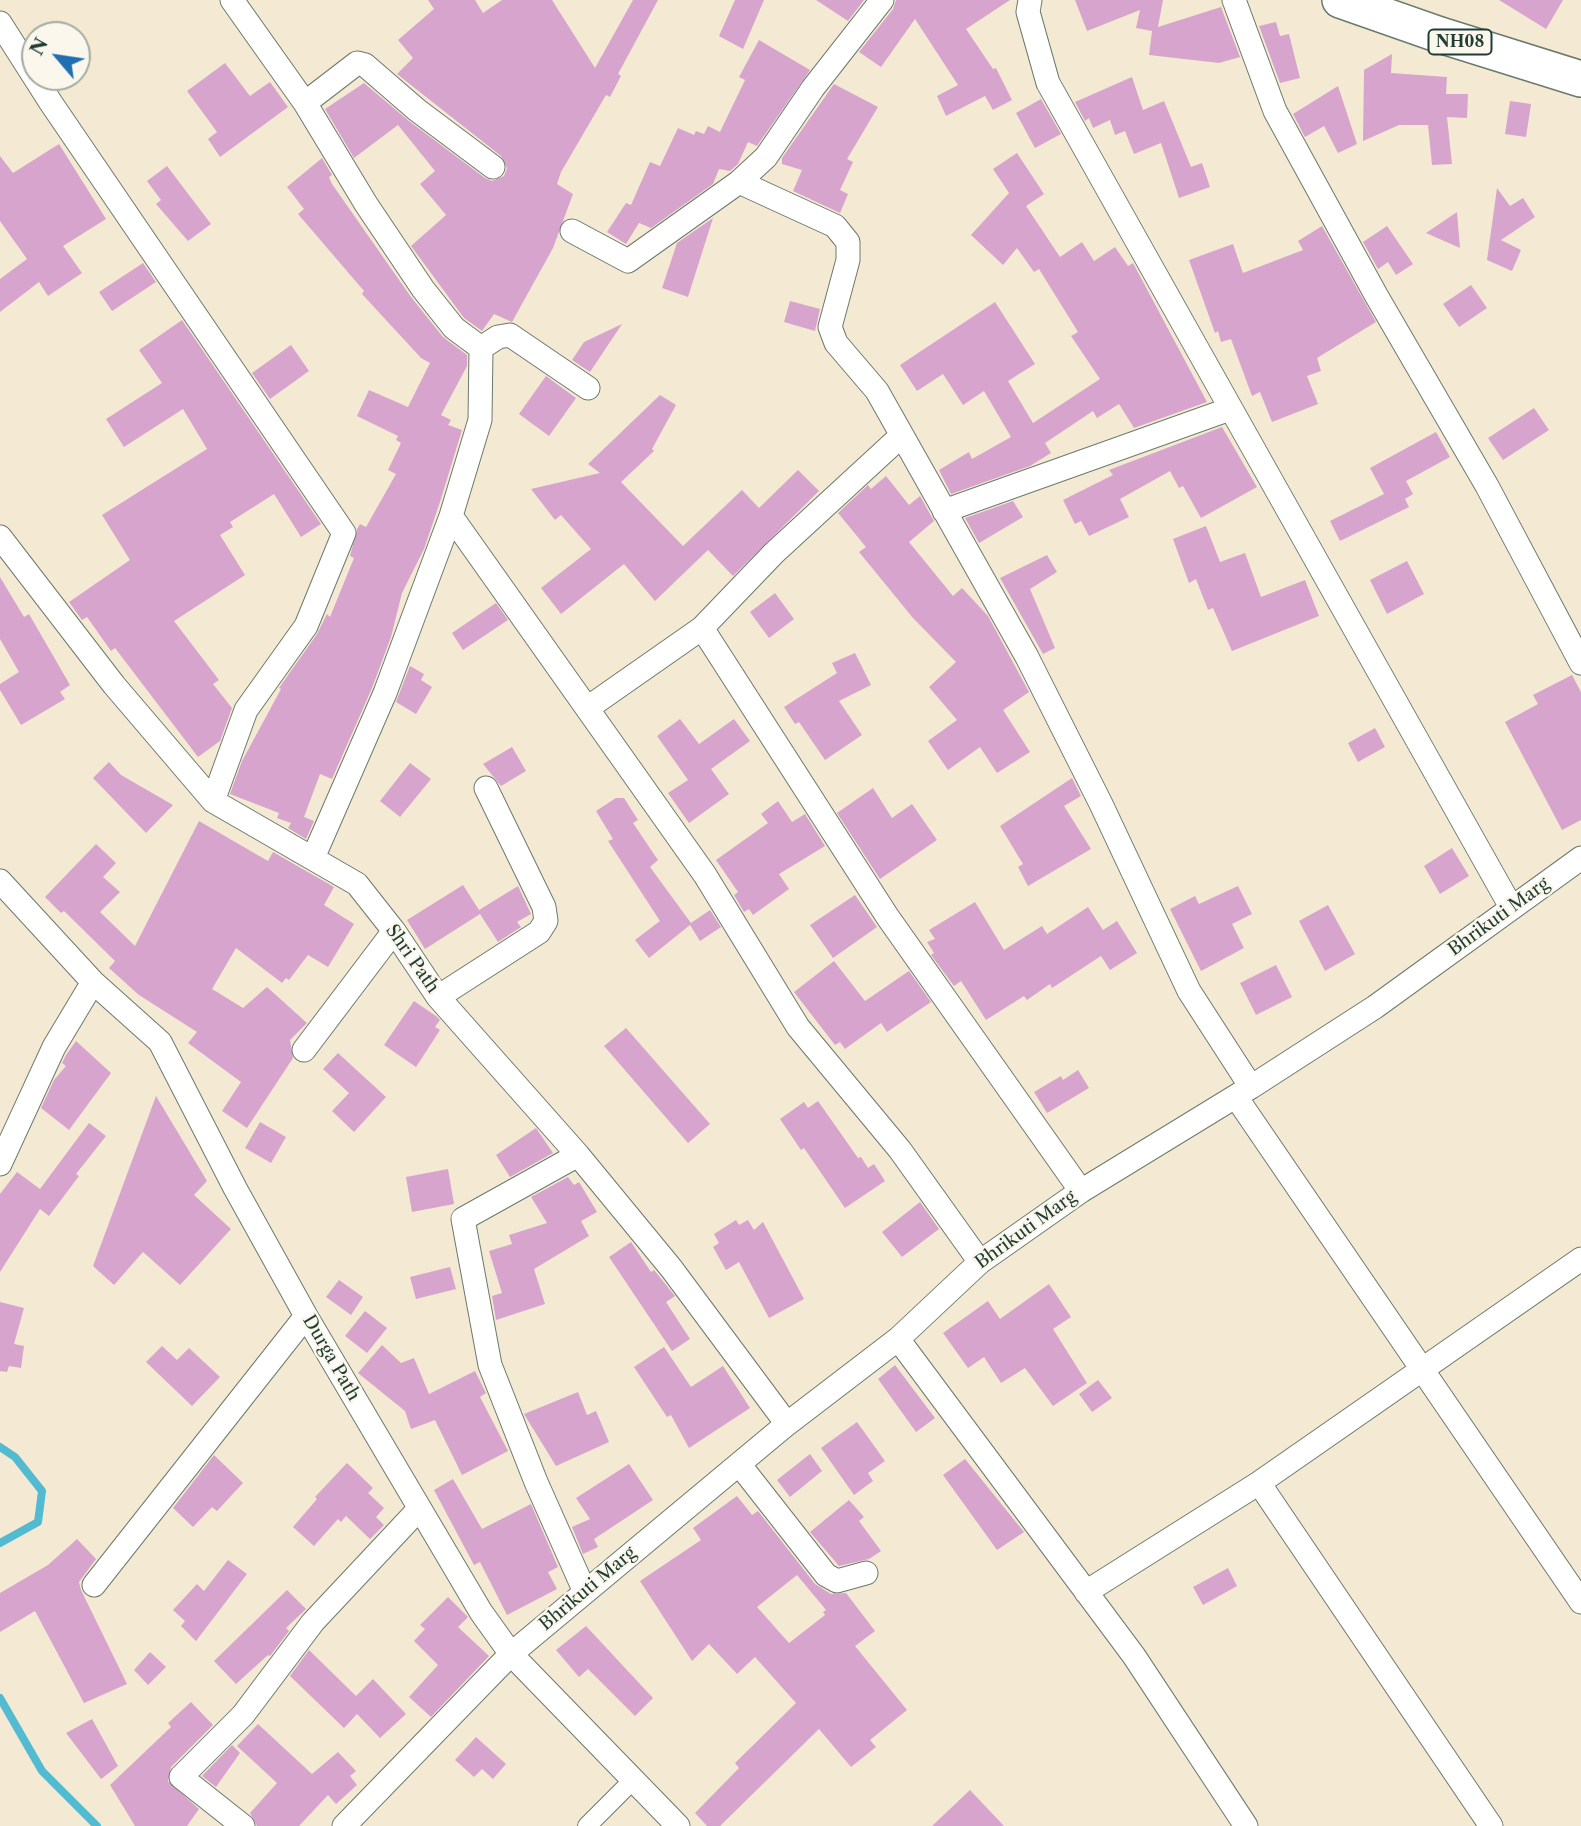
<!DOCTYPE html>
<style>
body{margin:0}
#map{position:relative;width:1581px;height:1826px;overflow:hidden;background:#f4ead3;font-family:"Libre Caslon Text",serif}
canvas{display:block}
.north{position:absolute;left:21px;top:21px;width:70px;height:70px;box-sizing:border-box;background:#fbf7ec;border:2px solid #a3ada2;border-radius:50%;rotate:299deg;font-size:19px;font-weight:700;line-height:28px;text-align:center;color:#1f3d34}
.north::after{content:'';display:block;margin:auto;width:24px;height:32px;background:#1f6fb2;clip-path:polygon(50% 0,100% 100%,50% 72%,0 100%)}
</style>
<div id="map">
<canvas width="1581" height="1826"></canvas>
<div class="north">N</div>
</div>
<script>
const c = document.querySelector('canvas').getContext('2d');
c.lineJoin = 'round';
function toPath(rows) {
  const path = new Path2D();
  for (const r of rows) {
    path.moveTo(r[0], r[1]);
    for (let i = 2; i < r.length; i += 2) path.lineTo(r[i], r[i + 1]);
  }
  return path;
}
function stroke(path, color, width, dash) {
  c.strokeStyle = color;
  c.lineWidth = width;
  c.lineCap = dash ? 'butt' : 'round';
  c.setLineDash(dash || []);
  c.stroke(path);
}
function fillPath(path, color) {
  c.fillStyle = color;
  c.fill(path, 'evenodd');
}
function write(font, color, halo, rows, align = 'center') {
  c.font = font + ' "Libre Caslon Text",serif';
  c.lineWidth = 5;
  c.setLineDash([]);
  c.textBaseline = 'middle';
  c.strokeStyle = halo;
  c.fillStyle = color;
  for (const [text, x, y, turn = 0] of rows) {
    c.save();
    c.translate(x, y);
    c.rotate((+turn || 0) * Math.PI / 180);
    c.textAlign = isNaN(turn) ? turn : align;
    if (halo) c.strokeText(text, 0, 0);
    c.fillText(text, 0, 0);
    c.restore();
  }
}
const stream = toPath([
 [0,1447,15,1457,42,1491,38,1522,0,1543],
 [0,1698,42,1771,97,1826]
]);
const building = toPath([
 [428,0,475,0,483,13,502,0,552,0,595,68,633,0,658,0,618,74,621,76,610,97,606,95,561,172,557,184,573,194,553,248,512,322,494,314,482,331,464,318,411,246,446,215,420,184,435,171,398,125,354,158,325,109,364,83,409,121,485,178,492,181,504,176,507,168,501,156,397,74,413,58,398,40,434,9],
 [735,0,764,0,743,49,719,36],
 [816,0,864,0,848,21],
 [896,0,1010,0,966,29,993,69,996,68,1012,100,993,110,985,96,946,116,937,96,958,85,915,19,881,67,859,52,893,9],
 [1075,0,1163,0,1158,27,1221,7,1240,57,1219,63,1149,55,1152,31,1136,28,1140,10,1087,31],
 [1499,0,1563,0,1546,29],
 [1276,22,1280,36,1289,34,1300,78,1280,83,1259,26],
 [759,40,810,70,757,146,748,142,738,164,730,171,719,169,713,184,651,228,639,223,626,244,607,232,626,203,631,205,650,162,660,166,678,128,694,135,696,131,704,134,708,126,720,132,745,80,739,77],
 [1392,54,1391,73,1447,77,1446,94,1468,94,1467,118,1447,117,1452,164,1432,165,1428,125,1399,125,1363,141,1364,70],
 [225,63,250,96,270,82,288,107,220,157,208,139,217,132,187,91],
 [1132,77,1143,110,1164,101,1191,167,1202,163,1210,187,1179,198,1161,143,1134,154,1125,131,1115,135,1110,120,1093,128,1089,118,1085,121,1075,102],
 [834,84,878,107,847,159,853,162,840,190,848,194,840,213,793,191,802,170,782,164,782,158],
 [1338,86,1357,144,1338,153,1324,126,1305,137,1293,114],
 [1041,99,1061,134,1035,148,1016,113],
 [1510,101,1531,104,1526,137,1505,134],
 [59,144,106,219,63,246,82,273,48,296,39,282,0,312,0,279,27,259,0,221,0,156,13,173],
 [1017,153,1044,194,1026,206,1060,257,1082,242,1094,261,1115,247,1128,266,1133,263,1207,402,1134,428,1119,404,1097,418,1093,411,1045,443,1051,453,1030,466,951,494,939,470,969,452,972,459,1011,437,984,391,963,405,943,374,917,391,900,365,995,302,1035,364,1008,381,1033,423,1100,379,1071,336,1078,332,1039,269,1034,272,1017,248,1003,265,971,235,1009,193,993,169],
 [322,158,332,175,329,177,332,184,411,297,443,337,467,355,467,366,441,415,451,420,448,425,462,430,440,502,424,549,402,593,391,637,372,688,332,779,320,774,304,817,314,821,306,839,288,828,291,823,277,818,279,813,230,794,242,761,281,689,279,688,317,634,327,614,330,617,354,558,350,556,357,529,360,524,366,527,396,474,388,470,401,443,396,440,398,436,357,416,369,390,408,407,430,363,421,358,362,294,364,291,298,214,304,209,287,187],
 [167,166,211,224,188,241,156,204,161,200,147,181],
 [1497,188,1510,206,1523,198,1535,217,1501,240,1521,250,1512,271,1487,260],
 [1457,212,1460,248,1426,233],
 [713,218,688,297,662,288,677,243],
 [1322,226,1376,322,1317,358,1321,371,1307,376,1318,404,1272,422,1260,392,1252,396,1231,339,1221,342,1218,331,1215,333,1189,260,1233,244,1243,273,1303,250,1298,241],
 [1387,226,1413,264,1396,275,1388,262,1378,269,1363,242],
 [143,263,156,282,112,311,99,292],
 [1471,285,1487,308,1459,327,1443,304],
 [790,301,820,309,815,331,784,322],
 [182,320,321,524,301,537,274,494,230,522,233,527,220,535,245,575,174,621,219,680,213,684,232,708,220,741,198,757,115,648,111,651,87,617,82,620,69,602,130,560,102,515,207,449,183,409,124,447,106,419,162,383,139,350],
 [622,324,590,372,572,360,584,342],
 [291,345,309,371,270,399,252,373],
 [546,376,576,398,549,436,519,414],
 [660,395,676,405,652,449,654,451,621,482,683,546,742,490,759,508,798,470,819,491,733,576,708,550,655,601,624,564,561,614,541,588,591,549,561,515,555,520,531,489,600,473,588,464],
 [1534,408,1549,430,1503,460,1488,438],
 [1222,427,1257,487,1201,518,1183,486,1179,488,1170,471,1120,499,1129,517,1089,536,1081,521,1075,524,1063,500,1113,475,1109,470],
 [1436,432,1450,457,1406,481,1413,494,1405,499,1409,507,1340,541,1330,521,1384,494,1370,468],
 [886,476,909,505,920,496,934,521,909,542,953,596,962,588,988,616,1029,692,1003,710,1030,752,997,773,980,747,948,770,928,741,957,720,929,687,956,662,913,618,859,552,866,547,838,513,868,485,871,489],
 [1013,501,1023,517,979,543,965,518],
 [1206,526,1220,562,1245,553,1261,597,1305,580,1319,616,1232,651,1213,608,1208,610,1196,579,1189,583,1173,539],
 [1047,555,1057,572,1030,589,1055,648,1043,654,1000,578],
 [1407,561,1424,594,1387,614,1370,580],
 [0,577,24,617,29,614,70,685,60,692,65,699,21,725,0,690,0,684,19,672,0,639],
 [775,593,794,619,769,638,750,612],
 [496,603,508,620,463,650,452,633],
 [855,653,871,685,839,701,862,735,825,760,799,722,795,724,784,707,837,673,832,663],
 [410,666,424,674,421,680,432,687,416,714,396,702],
 [1572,675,1581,692,1581,820,1562,830,1505,722,1538,704,1533,695],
 [680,719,699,744,734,719,750,741,711,769,729,794,689,823,668,793,688,780,657,736],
 [1375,728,1385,747,1358,762,1348,743],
 [512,747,526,771,501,786,483,764],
 [109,762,121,775,173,805,146,833,93,778],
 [410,763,431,779,400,817,380,801],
 [1072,778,1081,796,1064,806,1091,849,1028,886,1018,867,1023,864,1000,826],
 [873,788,892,818,912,804,937,840,880,879,837,813],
 [616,798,624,798,638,820,633,823,658,860,650,867,691,923,710,910,721,927,700,941,690,925,649,958,635,940,660,921,608,841,613,839,596,811],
 [778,801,792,822,805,814,825,846,779,874,789,889,753,915,749,909,744,912,734,895,738,892,716,860,768,823,761,814],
 [199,821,268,861,273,852,334,887,324,905,354,924,328,967,308,955,289,980,286,978,282,983,236,948,212,989,243,1008,267,987,307,1023,290,1040,293,1058,247,1128,222,1111,241,1082,188,1043,197,1032,139,995,109,968,115,961,64,911,61,913,45,897,96,844,116,863,103,877,120,892,100,912,135,946],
 [1452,848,1469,876,1440,894,1424,866],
 [463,885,479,910,518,886,531,914,517,922,521,927,498,942,480,914,425,949,407,920],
 [1238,886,1252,914,1232,924,1244,948,1201,971,1170,909,1195,896,1199,904],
 [855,895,877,927,833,958,810,925],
 [975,902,1004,950,1042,926,1047,934,1088,907,1103,930,1117,921,1137,953,1110,970,1101,956,1052,988,1050,984,1027,1000,1024,996,986,1020,961,981,954,986,931,955,934,953,927,942,935,939,929,930],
 [1328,905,1355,954,1325,971,1299,921],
 [834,961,865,1001,909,971,931,1002,887,1032,881,1023,845,1049,840,1042,835,1045,794,992],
 [1276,965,1292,997,1256,1015,1240,983],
 [414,1001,436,1016,440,1020,435,1027,440,1030,416,1067,384,1045],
 [626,1028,710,1124,688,1143,604,1046],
 [76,1041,111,1073,69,1130,41,1108,54,1080,66,1066,62,1063,66,1055],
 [338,1053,386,1097,354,1132,332,1111,349,1093,323,1069],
 [1078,1070,1089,1088,1047,1113,1034,1092,1061,1076,1063,1080],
 [156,1096,207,1181,194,1195,231,1229,180,1285,143,1252,114,1285,93,1266],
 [818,1101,858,1158,861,1157,868,1168,874,1164,885,1181,845,1208,804,1148,801,1150,780,1119,804,1102,808,1108],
 [260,1122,286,1137,271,1163,245,1148],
 [89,1123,106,1136,76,1174,79,1176,49,1216,40,1209,0,1272,0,1194,17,1172,40,1189],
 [536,1128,553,1153,510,1177,496,1155],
 [448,1169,454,1204,412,1212,406,1177],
 [568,1177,574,1185,579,1182,597,1212,581,1221,589,1236,534,1269,545,1304,496,1320,492,1296,502,1293,489,1251,512,1244,509,1235,547,1223,531,1197],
 [920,1202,939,1229,902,1257,882,1232],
 [736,1220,739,1225,748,1220,754,1230,763,1222,804,1299,769,1318,739,1262,726,1270,713,1247,719,1243,714,1234],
 [631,1242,651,1272,654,1270,675,1296,666,1302,690,1339,672,1351,609,1257],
 [450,1267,456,1289,416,1299,410,1277],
 [339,1280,363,1297,351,1315,326,1297],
 [1049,1284,1071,1317,1053,1329,1087,1383,1053,1406,1025,1368,1001,1383,984,1357,968,1368,943,1333,988,1301,1000,1319],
 [0,1302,24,1308,14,1344,24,1346,21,1368,9,1366,7,1372,0,1371],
 [365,1311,387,1328,367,1353,345,1336],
 [382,1345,401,1363,414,1358,429,1394,475,1371,486,1393,480,1397,508,1451,462,1475,435,1420,411,1429,405,1411,358,1373],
 [162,1346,177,1360,189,1348,220,1377,192,1406,146,1362],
 [664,1347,691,1387,723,1366,750,1408,689,1448,671,1415,667,1417,634,1367],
 [895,1365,935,1418,916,1432,878,1379],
 [1098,1380,1112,1398,1092,1412,1079,1394],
 [578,1392,587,1415,596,1411,609,1442,556,1466,524,1414],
 [857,1422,885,1461,868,1473,873,1481,854,1495,821,1448],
 [810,1454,822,1471,790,1497,777,1480],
 [214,1455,243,1483,217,1511,212,1507,193,1527,173,1508],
 [965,1459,1024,1532,997,1550,943,1475],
 [347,1463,373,1488,368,1493,384,1508,376,1517,384,1525,370,1539,346,1516,341,1522,338,1519,314,1546,293,1527,317,1499,315,1497],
 [629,1464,653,1500,594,1539,598,1547,583,1554,572,1527,590,1519,576,1498],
 [453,1479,482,1529,531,1504,558,1567,548,1572,557,1589,507,1615,480,1562,474,1565,434,1490],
 [737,1496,752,1515,758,1511,815,1584,831,1594,846,1593,875,1631,855,1646,907,1710,870,1740,876,1747,851,1767,819,1729,720,1826,707,1826,695,1813,739,1768,735,1763,796,1703,755,1657,737,1674,709,1644,692,1661,640,1581,701,1540,693,1528],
 [797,1575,826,1610,823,1612,825,1615,789,1643,757,1607],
 [849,1500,864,1517,859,1521,881,1551,869,1559,839,1566,810,1532],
 [77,1539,96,1559,79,1582,81,1590,127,1684,84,1703,35,1611,0,1632,0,1593,48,1565],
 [228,1560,247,1574,196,1641,181,1626,185,1621,173,1610,197,1584,204,1591],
 [1228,1568,1237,1586,1203,1605,1193,1587],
 [287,1590,306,1609,286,1628,289,1631,270,1656,268,1655,236,1684,214,1661],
 [448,1597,468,1617,458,1627,489,1656,431,1717,409,1697,438,1665,414,1641,425,1629,420,1625],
 [586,1626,653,1698,635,1716,588,1669,579,1677,556,1650],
 [309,1650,356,1696,373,1679,406,1714,380,1738,357,1714,344,1728,290,1676],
 [150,1652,166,1667,148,1685,134,1670],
 [191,1702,213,1725,171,1767,168,1781,199,1809,187,1826,135,1826,110,1785,171,1727,168,1723],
 [92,1719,118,1766,101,1779,66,1733],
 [258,1724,312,1774,338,1752,356,1771,350,1776,357,1785,336,1804,328,1795,299,1826,257,1826,250,1813,277,1783,237,1746],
 [476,1737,506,1764,493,1779,482,1769,474,1777,455,1760],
 [232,1745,240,1753,216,1787,202,1776],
 [970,1790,1004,1826,932,1826]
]);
const pedestrian = toPath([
 [587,1826,633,1780]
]);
const minor = toPath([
 [232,0,305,103,366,204,423,289,454,328,481,348,480,420,451,516,385,693,313,858],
 [1030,0,1028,12,1048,83,1511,907],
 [1234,0,1275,111,1376,295,1487,486,1581,663],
 [0,23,51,103,344,533,306,626,246,710,213,801],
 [305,103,357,63,365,65,417,110,493,167],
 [739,182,835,226,848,242,848,260,830,327,836,343,877,391,1027,657,1101,804,1189,991,1251,1087],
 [572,231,628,261,739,182,766,157,813,88,882,0],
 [481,348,498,337,510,335,588,388],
 [944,511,1230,409],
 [451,516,705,875,798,1027,900,1150,980,1262],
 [0,537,114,685,213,801,357,884,394,931,438,997,578,1155,671,1268,787,1424],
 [702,628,887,916,1081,1191],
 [589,707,702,628,774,553,900,437],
 [0,881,93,982,160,1042,235,1188,306,1316,481,1612,511,1654,678,1826],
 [438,997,539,932,546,921,544,907,486,788],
 [304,1050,394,931],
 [1236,1097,1581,1602],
 [578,1155,463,1219,490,1365,536,1482,585,1592],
 [0,1164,54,1047,93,982],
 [898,1339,1134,1656,1246,1826],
 [739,1464,826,1575,837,1581,866,1573],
 [1259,1483,1491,1826],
 [94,1585,306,1316],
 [1086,1592,1259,1483,1581,1259],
 [243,1826,181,1777,243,1715,313,1622,419,1509],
 [344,1826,511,1654,787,1424,898,1339,980,1262,1081,1191,1251,1087,1375,1007,1581,858]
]);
const primary = toPath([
 [1340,0,1440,35,1581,79]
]);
const shields = [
 [1460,42,63]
];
const shieldNames = [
 ["NH08",1460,42]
];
const streetNames = [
 ["Bhrikuti Marg",1499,917,-36],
 ["Shri Path",412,959,55],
 ["Bhrikuti Marg",1026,1230,-36],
 ["Durga Path",331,1358,60],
 ["Bhrikuti Marg",588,1589,-40]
];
stroke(stream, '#53bbd1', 8);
fillPath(building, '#d7a4ce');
stroke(pedestrian, '#6a7a6c', 20);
stroke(minor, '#6a7a6c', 25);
stroke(primary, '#6a7a6c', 38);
stroke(pedestrian, '#fff', 18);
stroke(minor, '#fff', 23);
stroke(primary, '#fff', 35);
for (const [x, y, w] of shields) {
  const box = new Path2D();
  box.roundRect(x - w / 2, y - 12.5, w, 25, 5);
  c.fillStyle = '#fbf7ec';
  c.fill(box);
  stroke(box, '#1f3d34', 2);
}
write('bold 16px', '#1f3d34', null, shieldNames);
write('18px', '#1f3d34', '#fbf7ec', streetNames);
</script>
